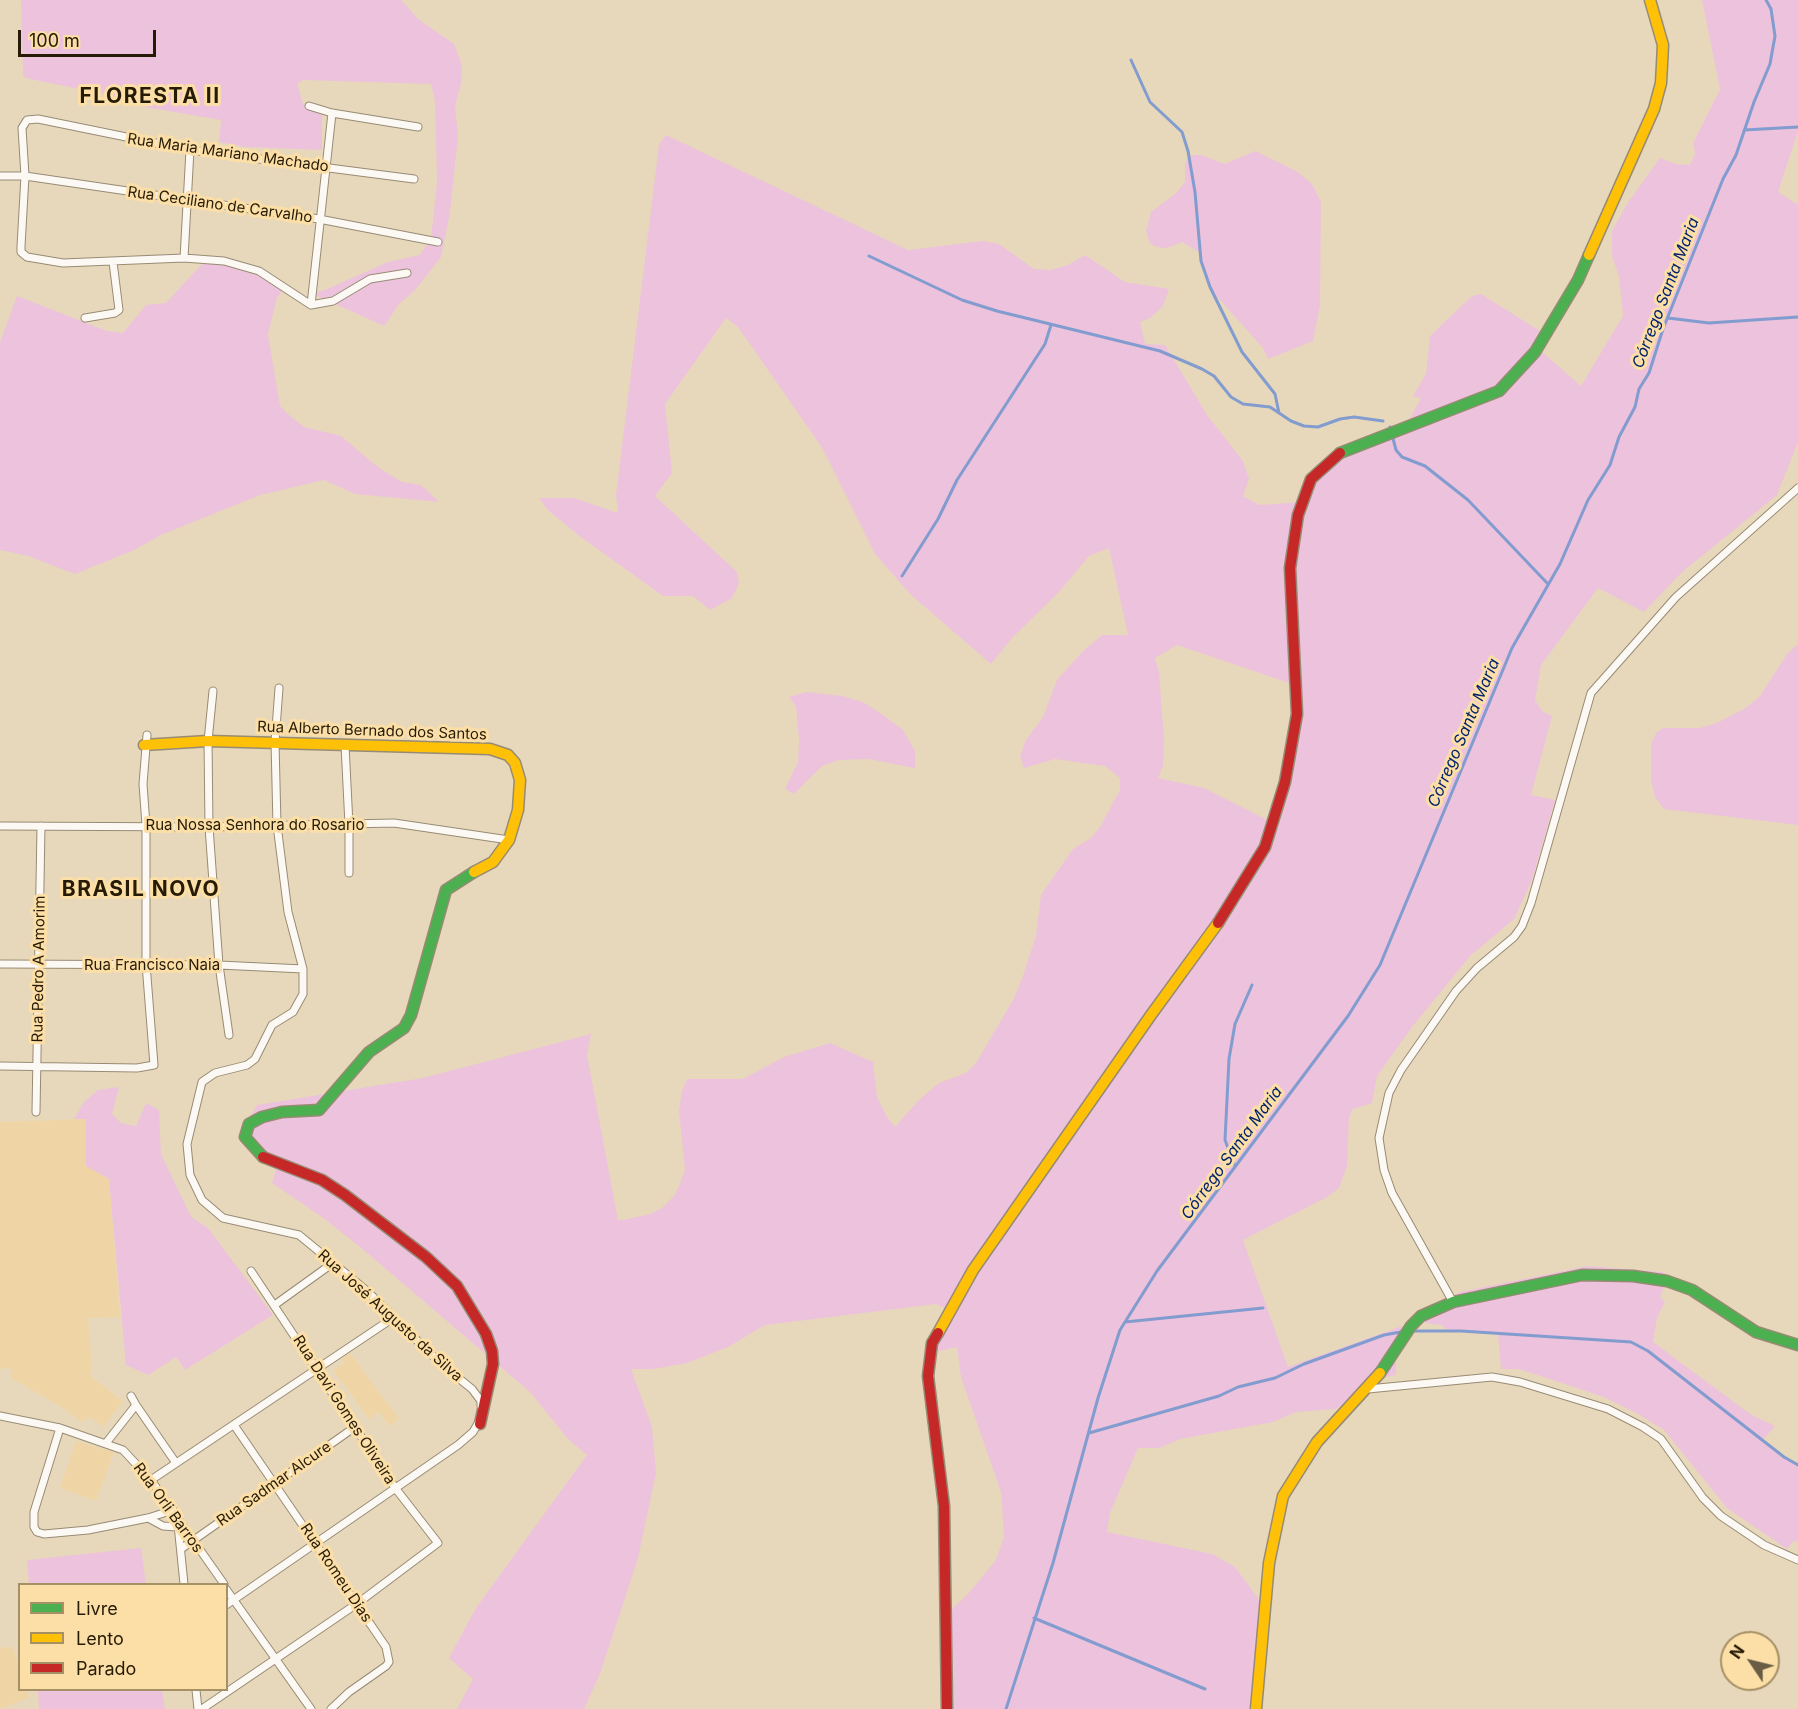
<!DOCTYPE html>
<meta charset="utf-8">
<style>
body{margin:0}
#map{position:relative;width:1798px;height:1709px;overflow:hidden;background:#e8d8bb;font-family:Inter,sans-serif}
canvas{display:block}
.legend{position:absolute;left:18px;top:1583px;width:210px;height:108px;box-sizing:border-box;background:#fcdea7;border:2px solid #a69066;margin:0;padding:8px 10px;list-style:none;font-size:18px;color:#261b05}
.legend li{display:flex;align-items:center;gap:12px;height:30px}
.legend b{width:30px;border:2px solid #a69066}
.north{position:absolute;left:1720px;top:1631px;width:60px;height:60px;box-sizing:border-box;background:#fcdea7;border:2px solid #a69066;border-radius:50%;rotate:305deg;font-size:16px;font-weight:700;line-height:24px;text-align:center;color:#261b05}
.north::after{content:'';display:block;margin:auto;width:21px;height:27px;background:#6a5d45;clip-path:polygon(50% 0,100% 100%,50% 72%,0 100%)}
.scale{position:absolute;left:18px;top:30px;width:138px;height:27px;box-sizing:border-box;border:3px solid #261b05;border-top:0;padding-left:8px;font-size:18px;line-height:21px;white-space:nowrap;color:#261b05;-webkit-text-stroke:4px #fcdea7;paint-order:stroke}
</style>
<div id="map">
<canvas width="1798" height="1709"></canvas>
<ul class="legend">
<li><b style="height:8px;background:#4caf50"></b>Livre</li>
<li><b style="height:8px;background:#ffc107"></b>Lento</li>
<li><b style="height:8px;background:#c62828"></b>Parado</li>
</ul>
<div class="north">N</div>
<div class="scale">100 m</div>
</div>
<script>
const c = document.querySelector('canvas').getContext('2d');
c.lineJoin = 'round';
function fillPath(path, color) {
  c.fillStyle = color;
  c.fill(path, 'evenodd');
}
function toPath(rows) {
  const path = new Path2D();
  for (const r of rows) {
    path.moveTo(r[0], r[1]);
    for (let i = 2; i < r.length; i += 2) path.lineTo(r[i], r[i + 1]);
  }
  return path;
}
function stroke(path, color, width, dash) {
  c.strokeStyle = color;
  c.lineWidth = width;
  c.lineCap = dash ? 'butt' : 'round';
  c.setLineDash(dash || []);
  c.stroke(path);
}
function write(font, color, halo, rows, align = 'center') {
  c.font = font + ' Inter,sans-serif';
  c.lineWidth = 6;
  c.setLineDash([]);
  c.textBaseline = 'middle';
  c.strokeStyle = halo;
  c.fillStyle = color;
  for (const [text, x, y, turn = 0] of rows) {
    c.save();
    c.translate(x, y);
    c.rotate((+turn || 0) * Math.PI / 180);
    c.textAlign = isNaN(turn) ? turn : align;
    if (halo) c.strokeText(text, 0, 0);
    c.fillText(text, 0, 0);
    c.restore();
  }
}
const built = toPath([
 [86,1119,86,1166,109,1179,120,1317,88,1318,92,1372,89,1375,123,1401,103,1427,89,1417,82,1422,60,1406,11,1378,11,1368,0,1369,0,1122],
 [350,1353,399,1419,389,1426,379,1412,369,1419,333,1370,344,1363,342,1359],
 [76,1441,114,1452,96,1501,60,1488],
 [13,1647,19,1667,20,1690,27,1690,30,1697,0,1709,0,1648]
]);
const green = toPath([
 [21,0,401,0,418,19,454,44,462,65,461,84,455,106,458,136,450,212,441,257,416,289,399,304,384,326,311,293,325,290,388,262,420,255,431,238,437,183,435,101,431,84,303,80,297,84,303,104,322,115,322,150,245,147,219,142,221,120,145,107,145,103,26,78,23,75],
 [1702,0,1798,0,1798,131,1778,192,1798,205,1798,442,1777,495,1681,573,1644,612,1598,588,1541,665,1535,700,1543,712,1552,716,1531,795,1555,800,1532,880,1514,919,1470,956,1412,1027,1377,1076,1372,1103,1353,1109,1349,1117,1347,1166,1339,1188,1327,1197,1243,1240,1288,1367,1402,1326,1396,1346,1396,1375,1374,1379,1336,1409,1296,1412,1273,1422,1180,1439,1159,1448,1138,1448,1110,1513,1107,1532,1212,1554,1235,1567,1260,1601,1251,1709,944,1709,948,1621,951,1610,968,1594,996,1560,1004,1537,1001,1492,961,1377,957,1347,939,1351,934,1347,949,1310,936,1304,765,1325,728,1347,687,1363,654,1369,631,1369,652,1427,656,1473,638,1558,601,1671,584,1709,457,1709,473,1679,449,1658,476,1608,587,1455,568,1439,530,1392,359,1246,322,1217,272,1183,277,1167,241,1132,257,1105,423,1078,591,1034,587,1055,618,1220,623,1220,650,1214,662,1208,674,1196,680,1184,685,1170,679,1111,682,1091,687,1079,743,1079,784,1057,830,1043,873,1062,877,1097,887,1117,895,1127,919,1100,939,1083,966,1073,976,1063,1013,1000,1022,979,1036,936,1041,895,1073,849,1091,838,1100,827,1120,790,1120,778,1105,766,1055,759,1024,768,1020,756,1026,740,1043,717,1057,680,1082,652,1102,635,1128,635,1109,548,1089,556,1058,593,1012,638,991,664,911,595,875,554,823,449,738,327,726,318,665,404,672,473,655,496,737,572,739,583,732,598,710,610,693,596,663,596,578,535,548,510,539,498,574,498,618,513,616,495,659,145,666,135,908,250,983,241,999,244,1034,269,1050,270,1068,265,1085,255,1125,282,1169,289,1163,306,1150,318,1140,322,1145,344,1165,345,1207,415,1243,461,1249,479,1243,496,1259,505,1303,502,1330,462,1402,433,1421,398,1413,396,1426,374,1430,336,1472,296,1481,294,1540,331,1536,336,1540,338,1535,346,1581,386,1623,316,1619,276,1612,256,1612,231,1629,201,1660,158,1676,164,1690,165,1695,154,1693,143,1720,89],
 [1177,645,1295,685,1292,732,1280,791,1269,821,1204,788,1158,778,1163,766,1164,740,1159,672,1155,658],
 [1255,151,1298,172,1312,184,1321,202,1320,305,1313,341,1268,359,1263,348,1212,291,1199,252,1182,242,1167,248,1156,247,1150,243,1146,231,1151,212,1175,194,1185,182,1185,163,1190,155,1201,155,1225,164],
 [217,258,266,271,286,285,277,298,268,334,280,406,289,415,304,427,341,436,379,468,402,482,421,485,439,502,355,494,324,480,260,495,161,535,134,550,75,574,28,556,0,550,0,342,17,296,107,331,123,333,146,305,166,303,201,265],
 [1798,644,1798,825,1664,809,1655,797,1651,781,1651,744,1656,733,1663,728,1700,728,1719,722,1746,708,1760,696,1787,654],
 [807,692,842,696,863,702,883,715,903,730,915,751,915,768,868,759,839,760,822,766,794,794,785,789,798,762,799,740,796,706,789,697],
 [119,1087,112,1114,121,1123,136,1126,146,1103,159,1110,161,1154,191,1217,208,1228,273,1315,185,1370,176,1357,148,1375,126,1365,109,1179,86,1166,86,1119,74,1119,84,1102,98,1090],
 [1588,1266,1662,1272,1669,1276,1660,1297,1665,1302,1657,1318,1653,1342,1750,1414,1775,1426,1762,1441,1781,1457,1798,1464,1798,1542,1794,1541,1787,1549,1727,1508,1664,1430,1638,1414,1604,1397,1519,1369,1501,1369,1498,1334,1445,1329,1442,1325,1425,1323,1421,1317,1460,1292],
 [141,1548,146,1584,29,1584,27,1560],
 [38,1690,162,1690,165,1709,39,1709]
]);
const stream = toPath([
 [1131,60,1150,102,1182,132,1188,151,1195,192,1201,261,1210,287,1242,352,1275,394,1279,413],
 [1744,130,1798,127],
 [869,256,962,300,997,311,1160,351,1202,369,1214,376,1231,397,1243,404,1270,407,1291,421,1304,426,1318,427,1340,419,1354,417,1383,421],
 [1668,318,1709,323,1798,317],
 [1390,427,1396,450,1402,457,1425,466,1468,500,1548,584],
 [902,576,938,519,957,480,1045,344,1051,325],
 [1235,1166,1225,1140,1229,1059,1235,1024,1252,985],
 [1125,1322,1263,1308],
 [1412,1331,1461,1331,1631,1342,1648,1351,1784,1457,1798,1465],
 [1089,1433,1219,1396,1238,1387,1275,1378,1304,1364,1384,1335,1406,1331],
 [1034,1618,1205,1689],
 [1006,1709,1053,1563,1098,1398,1120,1330,1157,1271,1348,1016,1380,965,1512,648,1560,564,1588,500,1610,465,1619,437,1635,407,1639,389,1649,373,1663,329,1723,179,1736,155,1754,102,1770,64,1775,36,1771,9,1766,0]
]);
const street = toPath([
 [309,106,332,113,418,127],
 [0,176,25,176,319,219,438,242],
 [184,258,190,150],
 [407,273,370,279,333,301,311,305,259,271,224,261,184,258,63,263,27,257,21,252,21,246,25,176,22,128,27,120,38,119,190,150,414,179],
 [311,305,332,113],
 [85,318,115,313,119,310,113,262],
 [279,688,275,742,277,825,288,912,303,969,303,994,293,1012,272,1025,255,1059,247,1065,215,1073,202,1082,187,1144,190,1175,202,1200,223,1218,299,1235,367,1291,441,1364,472,1389,481,1401,481,1406],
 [213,691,208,741,209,827,219,965,229,1035],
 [345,745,349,825,349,873],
 [0,826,209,827,394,823,509,840],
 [0,964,219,965,303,969],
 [0,1066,137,1068,154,1065,146,964,146,825,143,784,147,735],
 [36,1112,41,826],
 [1453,1302,1392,1193,1384,1170,1379,1138,1389,1093,1401,1070,1456,991,1477,968,1514,937,1522,926,1531,903,1591,693,1676,597,1798,488],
 [276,1304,333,1263],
 [1368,1389,1492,1377,1520,1382,1608,1409,1643,1427,1661,1439,1703,1498,1721,1516,1764,1545,1798,1560],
 [136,1405,176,1463],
 [0,1416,60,1428,123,1450,151,1480,224,1584],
 [234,1425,386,1647,389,1662,386,1666,349,1692,331,1709],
 [60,1428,34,1512,34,1527,37,1532,44,1534,88,1530,148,1518,173,1510],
 [106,1443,136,1405,131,1396],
 [151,1480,393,1318],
 [177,1515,184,1584],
 [148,1518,163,1526,177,1527],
 [181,1549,355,1427],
 [226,1589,311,1709],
 [226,1605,458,1445,473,1432,480,1420],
 [196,1690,198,1709],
 [202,1709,358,1603,438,1543,396,1489,251,1271]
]);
const fast = toPath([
 [1340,453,1499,391,1535,352,1578,280,1589,255],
 [263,1157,245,1137,249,1124,262,1117,282,1112,319,1110,369,1052,404,1028,411,1015,446,890,474,872],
 [1380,1373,1411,1326,1421,1316,1453,1302,1582,1275,1633,1276,1667,1281,1692,1290,1756,1332,1798,1345]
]);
const slow = toPath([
 [1589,255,1654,109,1661,83,1663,45,1650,0],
 [144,745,208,741,490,749,508,755,515,763,520,780,518,810,509,840,493,862,474,872],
 [938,1333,973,1270,1151,1015,1218,923],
 [1256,1709,1269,1563,1283,1496,1317,1442,1380,1373]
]);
const jam = toPath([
 [1218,923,1265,847,1285,782,1297,714,1290,568,1298,515,1311,479,1340,453],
 [263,1157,322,1180,345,1195,426,1257,457,1286,486,1334,492,1351,493,1364,480,1424],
 [938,1333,932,1343,928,1376,944,1506,947,1709]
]);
const streetNames = [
 ["Rua Maria Mariano Machado",228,153,8],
 ["Rua Ceciliano de Carvalho",220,205,8],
 ["Rua Alberto Bernado dos Santos",372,731,2],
 ["Rua Nossa Senhora do Rosario",255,825],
 ["Rua Francisco Naia",152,965],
 ["Rua Pedro A Amorim",39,969,-89],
 ["Rua José Augusto da Silva",390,1316,42],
 ["Rua Davi Gomes Oliveira",344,1410,57],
 ["Rua Sadmar Alcure",274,1484,-35],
 ["Rua Orli Barros",168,1508,54],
 ["Rua Romeu Dias",336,1573,56]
];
const waterNames = [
 ["Córrego Santa Maria",1666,293,-69],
 ["Córrego Santa Maria",1464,733,-67],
 ["Córrego Santa Maria",1232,1153,-54]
];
const districtNames = [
 ["FLORESTA II",150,97],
 ["BRASIL NOVO",141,890]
];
fillPath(built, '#efd5a6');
fillPath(green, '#ecc2dc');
stroke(stream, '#829ccf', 3);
stroke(street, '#978b74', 9);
stroke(fast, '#978b74', 13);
stroke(slow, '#978b74', 13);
stroke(jam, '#978b74', 13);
stroke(street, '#fcf9f5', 7);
stroke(fast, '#4caf50', 10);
stroke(slow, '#ffc107', 10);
stroke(jam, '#c62828', 10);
write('15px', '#261b05', '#fcdea7', streetNames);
write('italic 16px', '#02226c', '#fcdea7', waterNames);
c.letterSpacing = '1.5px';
write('bold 21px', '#261b05', '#fcdea7', districtNames);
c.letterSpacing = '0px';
</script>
